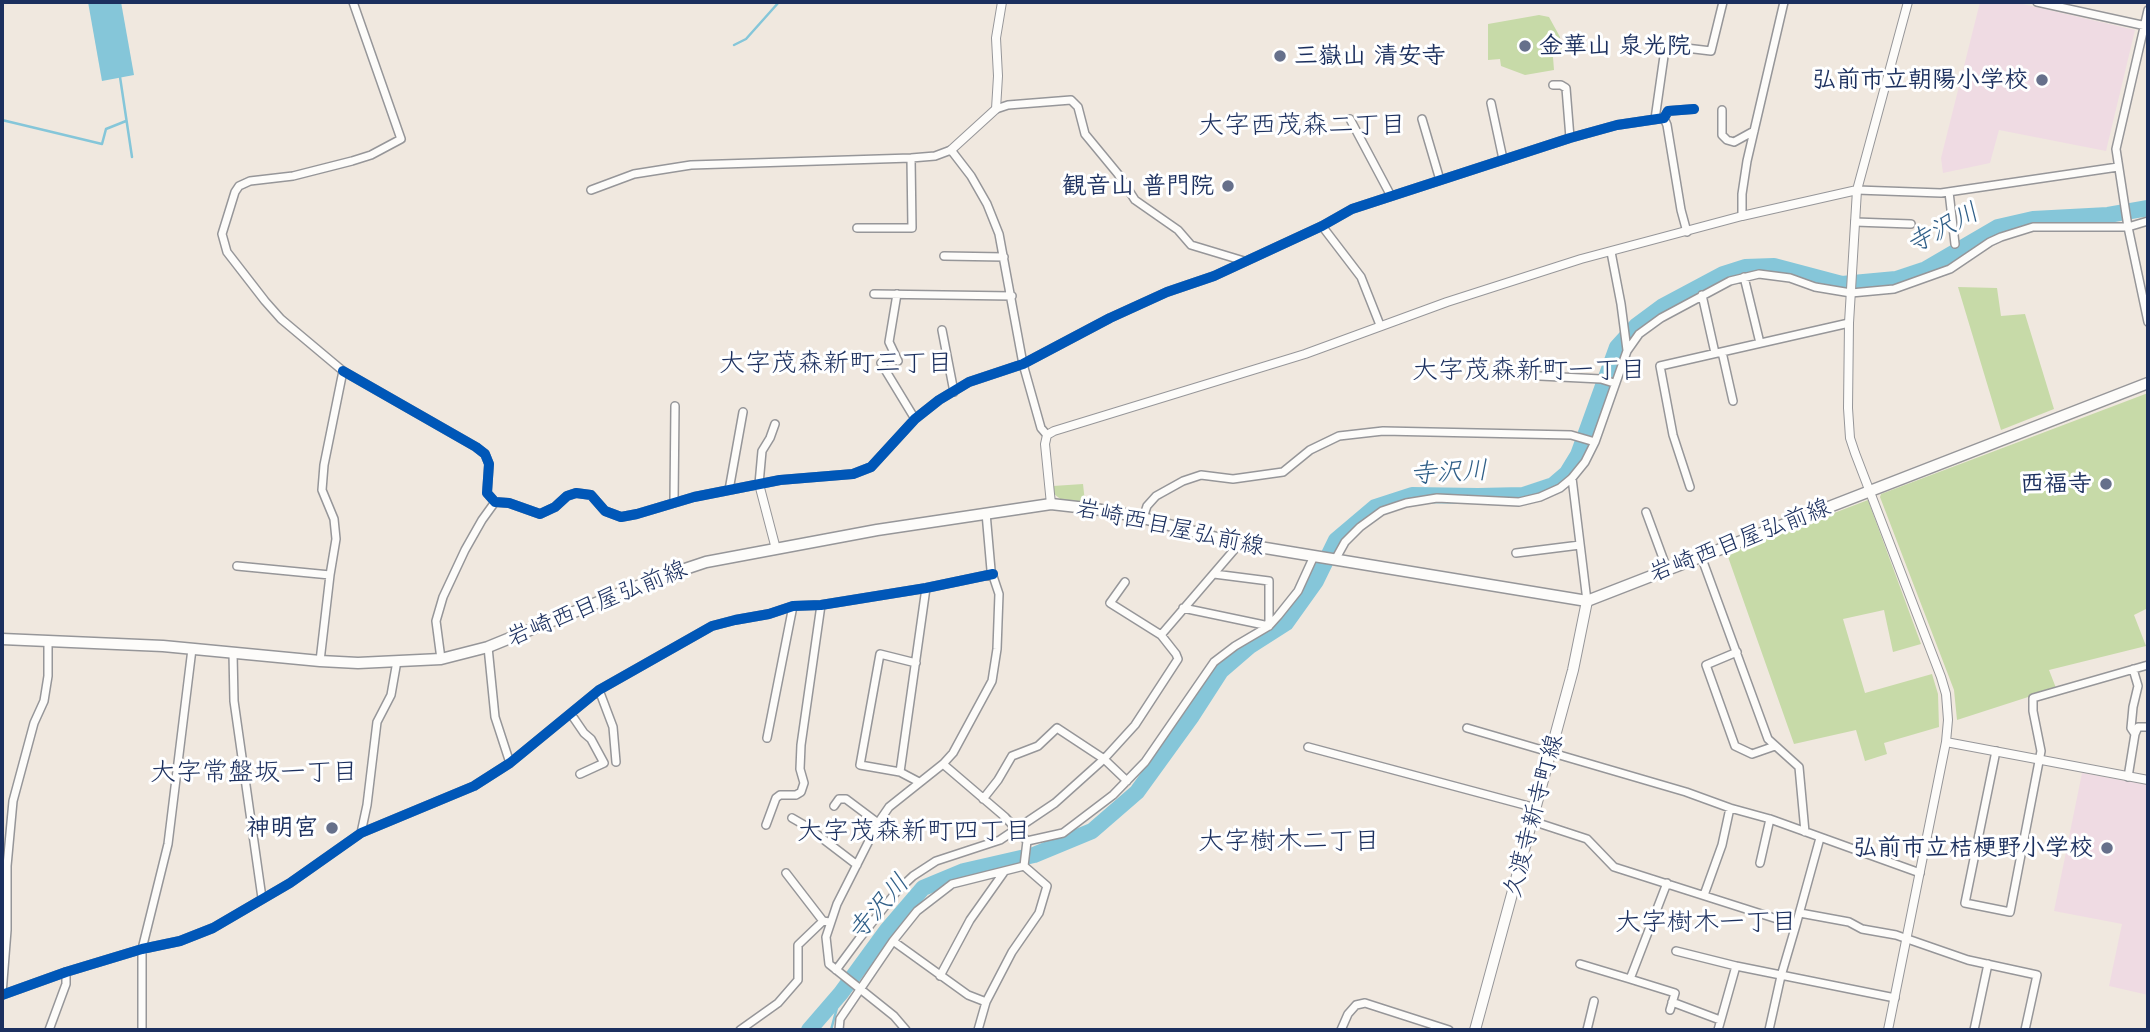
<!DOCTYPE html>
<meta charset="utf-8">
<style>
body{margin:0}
#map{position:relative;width:2150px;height:1032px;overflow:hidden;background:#f0e8df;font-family:"Playpen Sans",sans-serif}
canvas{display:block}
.frame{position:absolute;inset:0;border:4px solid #1b2f5e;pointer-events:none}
</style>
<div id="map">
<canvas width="2150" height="1032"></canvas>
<div class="frame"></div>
</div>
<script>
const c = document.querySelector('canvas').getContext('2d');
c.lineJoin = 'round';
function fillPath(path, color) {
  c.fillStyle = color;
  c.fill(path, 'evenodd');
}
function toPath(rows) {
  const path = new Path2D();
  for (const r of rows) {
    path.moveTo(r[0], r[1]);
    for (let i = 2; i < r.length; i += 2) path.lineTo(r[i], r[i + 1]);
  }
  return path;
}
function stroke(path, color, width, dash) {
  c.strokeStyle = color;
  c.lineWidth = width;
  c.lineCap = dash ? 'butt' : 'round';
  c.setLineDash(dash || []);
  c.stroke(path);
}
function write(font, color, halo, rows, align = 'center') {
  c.font = font + ' "Playpen Sans","Klee One",sans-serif';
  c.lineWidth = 6;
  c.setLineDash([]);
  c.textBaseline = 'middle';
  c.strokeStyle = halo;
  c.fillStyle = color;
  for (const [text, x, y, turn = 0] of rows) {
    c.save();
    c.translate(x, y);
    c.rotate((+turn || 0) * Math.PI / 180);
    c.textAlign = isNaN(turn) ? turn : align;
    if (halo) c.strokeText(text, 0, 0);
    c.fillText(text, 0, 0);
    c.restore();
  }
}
const built = toPath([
 [1980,2,2014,2,2135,30,2106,151,1999,130,1990,163,1943,173,1941,158],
 [2082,773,2148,785,2148,995,2109,986,2122,924,2054,911]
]);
const green = toPath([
 [1539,15,1549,17,1560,37,1562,56,1553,57,1554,70,1525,75,1501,66,1500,59,1488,60,1488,24],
 [1958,287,1997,288,2001,316,2025,314,2054,409,2001,430],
 [2148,393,2148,608,2134,615,2146,646,2049,670,2056,688,1957,720,1954,690,1880,497,1881,494],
 [1083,484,1085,502,1063,501,1054,494,1053,486],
 [1868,500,1921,644,1893,652,1884,610,1843,619,1865,693,1932,674,1938,694,1939,727,1884,743,1887,754,1865,761,1856,730,1794,744,1727,554]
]);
const water = toPath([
 [88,2,121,2,134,75,102,81]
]);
const stream = toPath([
 [734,45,746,39,779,2],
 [120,77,132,157],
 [2,120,102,144,106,129,126,121],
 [831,1030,841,993]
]);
const river = toPath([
 [809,1030,841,993,887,930,923,888,964,871,1034,855,1092,831,1137,792,1192,716,1221,671,1250,646,1286,623,1316,581,1336,540,1375,507,1412,495,1478,496,1523,495,1553,485,1567,473,1578,455,1617,347,1636,326,1663,306,1723,274,1745,267,1774,266,1842,284,1896,279,1926,269,1998,227,2033,219,2108,215,2148,208]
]);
const minor = toPath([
 [2037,2,2146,26],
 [2148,10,2116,149,2128,227,2148,322],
 [1553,85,1561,85,1566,88,1570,138],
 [1491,103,1503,159],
 [996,109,1008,105,1071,100,1078,107,1085,134,1118,174,1135,200,1178,230,1191,245,1244,261],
 [1722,110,1722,135,1727,140,1734,142,1754,131],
 [1664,118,1667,125,1681,210,1687,232],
 [1350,119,1391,196],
 [1422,119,1440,180],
 [1655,119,1665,49,1669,46,1711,51,1723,2],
 [591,190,634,174,691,165,911,158,935,156,951,150,971,176,987,204,999,234,1023,364,1041,428,1047,435],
 [1857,190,1941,193,2118,167],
 [1949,192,1955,244],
 [1742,216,1742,194,1747,161,1784,2],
 [1855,222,1911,224],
 [1322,226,1361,277,1380,325],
 [857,228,912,228,911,158],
 [1611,252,1621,304,1627,350],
 [944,256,1004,257],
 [1744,277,1760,343],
 [874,294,1012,296],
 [897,294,889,342,898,361],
 [1702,295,1715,353],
 [942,330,954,392],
 [1722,352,1733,401],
 [881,363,915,419],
 [343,371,476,447,485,454,489,464,487,493,495,502,509,503,540,514,555,507,567,496,576,493,591,495,605,511,621,517,637,514,694,497,780,480,853,474,871,467,915,419,939,400,969,382,1023,364,1110,318,1167,292,1214,276,1322,226,1352,209,1570,138,1617,125,1664,118,1668,111,1694,109],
 [1540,376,1601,379,1614,383],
 [1572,478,1587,601],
 [759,484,762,451,770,438,775,424],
 [1690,487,1673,435,1660,366,1849,323],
 [729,490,743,412],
 [674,502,675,406],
 [1646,512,1667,569],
 [1143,518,1147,506,1156,496,1183,481,1201,475,1233,479,1283,472,1310,450,1339,436,1383,431,1571,435,1595,442],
 [1516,553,1580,545],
 [1701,556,1768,739,1799,767,1805,832],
 [1335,560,1345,542,1360,527,1382,511,1406,503,1437,498,1519,502,1540,497,1560,488,1572,478,1585,462,1595,442,1627,351,1639,334,1661,318,1730,281,1759,274,1790,278,1815,287,1851,293,1894,289,1950,269,1990,242,2001,237,2033,227,2128,227,2148,221],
 [237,566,330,575],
 [1125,582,1110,603,1161,635],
 [1183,608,1269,626,1269,581,1214,574],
 [488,647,495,717,510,763],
 [1737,652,1706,665,1735,746,1752,754,1775,746],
 [233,653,234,701,262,898],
 [441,659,436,621,443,597,465,550,482,520,495,502],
 [320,661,330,575,336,539,334,519,322,490,324,465,343,371,281,319,265,301,227,252,222,234,235,192,239,186,250,181,293,176,352,161,371,155,401,139,353,2],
 [916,663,880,654,860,765,900,772,919,782],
 [599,690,613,727,616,762],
 [571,714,584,733,591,739,604,763,580,774],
 [1467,728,1686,792,1730,808,1770,819,1920,873],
 [2135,734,2138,727,2148,727],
 [767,738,793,606],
 [1308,747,1536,808],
 [1996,751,1965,903,2010,912,2041,751,2033,711,2033,698,2148,665],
 [943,764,1005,817,1027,841],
 [900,772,926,588],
 [2128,777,2135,734,2131,728,2133,707,2138,686,2133,669],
 [983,799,998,780,1012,756,1038,746,1057,728,1104,759,1127,781],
 [834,806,839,799,846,799,878,823],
 [792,818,806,826,857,865],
 [1532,821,1587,839,1614,867,1796,925,1820,838],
 [766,825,776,798,780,795,796,795,801,792,804,783,800,769,801,745,821,605],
 [361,833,367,805,377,722,391,695,397,661],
 [1027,841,1063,833,1113,795,1145,762,1214,662,1235,646,1269,626,1278,616,1298,591,1314,556],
 [1760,863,1770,819],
 [1024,866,1027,841],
 [786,873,823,921],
 [1667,883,1630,979,1675,993,1670,1010],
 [1704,895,1722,845,1730,808],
 [1800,913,1849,922,1862,929,1896,935,1968,960,2037,975,2025,1030],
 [893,941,968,995,986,1002],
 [1676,951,1736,966],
 [1580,964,1630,979],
 [836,970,859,939,897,891,913,876,936,861,1000,840,1055,803,1104,759,1135,725,1178,659,1176,654,1161,635,1234,550,1235,543],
 [940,976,970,920,1004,872],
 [2,994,7,930,7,866,13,801,34,723,44,701,48,676,48,641],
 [1672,1002,1720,1020],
 [49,1030,66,984,66,972,142,949,180,941,213,928,290,883,361,833,474,786,510,763,599,690,712,626,735,620,769,614,793,606,821,605,926,588,993,574],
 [142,1030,142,949,168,844,192,649],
 [740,1030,778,1003,798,980,798,945,823,921,829,922],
 [839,1030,840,1019,893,941,917,911,952,884,1024,866],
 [906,1030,894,1016,829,964,826,937,837,904,878,823,889,807,943,764,953,753,992,681,997,649,999,594,991,570,986,513],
 [978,1030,986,1002,1012,952,1039,913,1047,886,1024,866],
 [1341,1030,1348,1014,1356,1005,1365,1003,1449,1030],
 [1587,1030,1594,1001],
 [1718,1030,1736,966,1895,998],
 [1769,1030,1781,976,1796,925],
 [1974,1030,1988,964]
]);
const tertiary = toPath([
 [951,150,996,109,998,76,996,38,1002,2],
 [759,484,776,549],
 [1051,504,1045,444,1047,435,1054,431,1305,354,1447,302,1581,259,1742,216,1857,190],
 [1946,742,2148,780],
 [2,995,66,972],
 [1888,1030,1946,742,1948,720,1946,694,1941,677,1855,453,1850,438,1848,408,1849,323,1857,190,1908,2]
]);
const secondary = toPath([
 [1475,1030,1573,670,1587,601]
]);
const primary = toPath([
 [2,639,163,646,320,661,358,663,441,659,488,647,655,579,706,562,877,530,1051,504,1095,509,1136,516,1235,543,1587,601,2148,383]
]);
const cycleway = toPath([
 [343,371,476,447,485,454,489,464,487,493,495,502,509,503,540,514,555,507,567,496,576,493,591,495,605,511,621,517,637,514,694,497,780,480,853,474,871,467,915,419,939,400,969,382,1023,364,1110,318,1167,292,1214,276,1322,226,1352,209,1570,138,1617,125,1664,118,1668,111,1694,109],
 [2,995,66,972,142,949,180,941,213,928,290,883,361,833,474,786,510,763,599,690,712,626,735,620,769,614,793,606,821,605,926,588,993,574]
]);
const markers = [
 [1525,46,7,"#66708b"],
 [1280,56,7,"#66708b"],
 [2042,80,7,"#66708b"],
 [1228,186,7,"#66708b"],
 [2106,484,7,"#66708b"],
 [332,828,7,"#66708b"],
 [2107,848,7,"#66708b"]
];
const poiNames = [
 ["金華山 泉光院",1539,46,"left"],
 ["三嶽山 清安寺",1294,56,"left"],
 ["弘前市立朝陽小学校",2028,80],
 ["観音山 普門院",1214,186],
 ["西福寺",2092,484],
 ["神明宮",318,828],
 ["弘前市立桔梗野小学校",2093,848]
];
const streetNames = [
 ["岩崎西目屋弘前線",1170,528,12],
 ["岩崎西目屋弘前線",1740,541,-21],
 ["岩崎西目屋弘前線",597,604,-22],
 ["久渡寺新寺町線",1534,816,-75]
];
const neighbourhoodNames = [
 ["大字西茂森二丁目",1302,126],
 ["大字茂森新町三丁目",836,364],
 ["大字茂森新町一丁目",1529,371],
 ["大字常盤坂一丁目",254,773],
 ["大字茂森新町四丁目",914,832],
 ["大字樹木二丁目",1289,842],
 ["大字樹木一丁目",1706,923]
];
const waterNames = [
 ["寺沢川",1943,229,-28],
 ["寺沢川",1449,473,-3],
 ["寺沢川",879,908,-49]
];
fillPath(built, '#efdbe3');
fillPath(green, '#c7daa8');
fillPath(water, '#85c6d9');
stroke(stream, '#85c6d9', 2.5);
stroke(river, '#85c6d9', 16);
stroke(minor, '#969699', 10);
stroke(tertiary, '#969699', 10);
stroke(secondary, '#969699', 12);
stroke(primary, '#969699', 13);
stroke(minor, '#fdfcfa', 7);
stroke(tertiary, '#fdfcfa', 8);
stroke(secondary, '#fdfcfa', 10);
stroke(primary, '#fdfcfa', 10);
stroke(cycleway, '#0057b8', 10);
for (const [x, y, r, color] of markers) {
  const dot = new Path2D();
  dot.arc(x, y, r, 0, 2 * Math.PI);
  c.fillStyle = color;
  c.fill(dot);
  stroke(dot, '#fff', 2.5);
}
write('bold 24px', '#1b2f5e', '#fff', poiNames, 'right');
write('24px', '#1b2f5e', '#fff', streetNames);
write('26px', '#1b2f5e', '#fff', neighbourhoodNames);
write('italic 26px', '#305f88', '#fff', waterNames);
</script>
